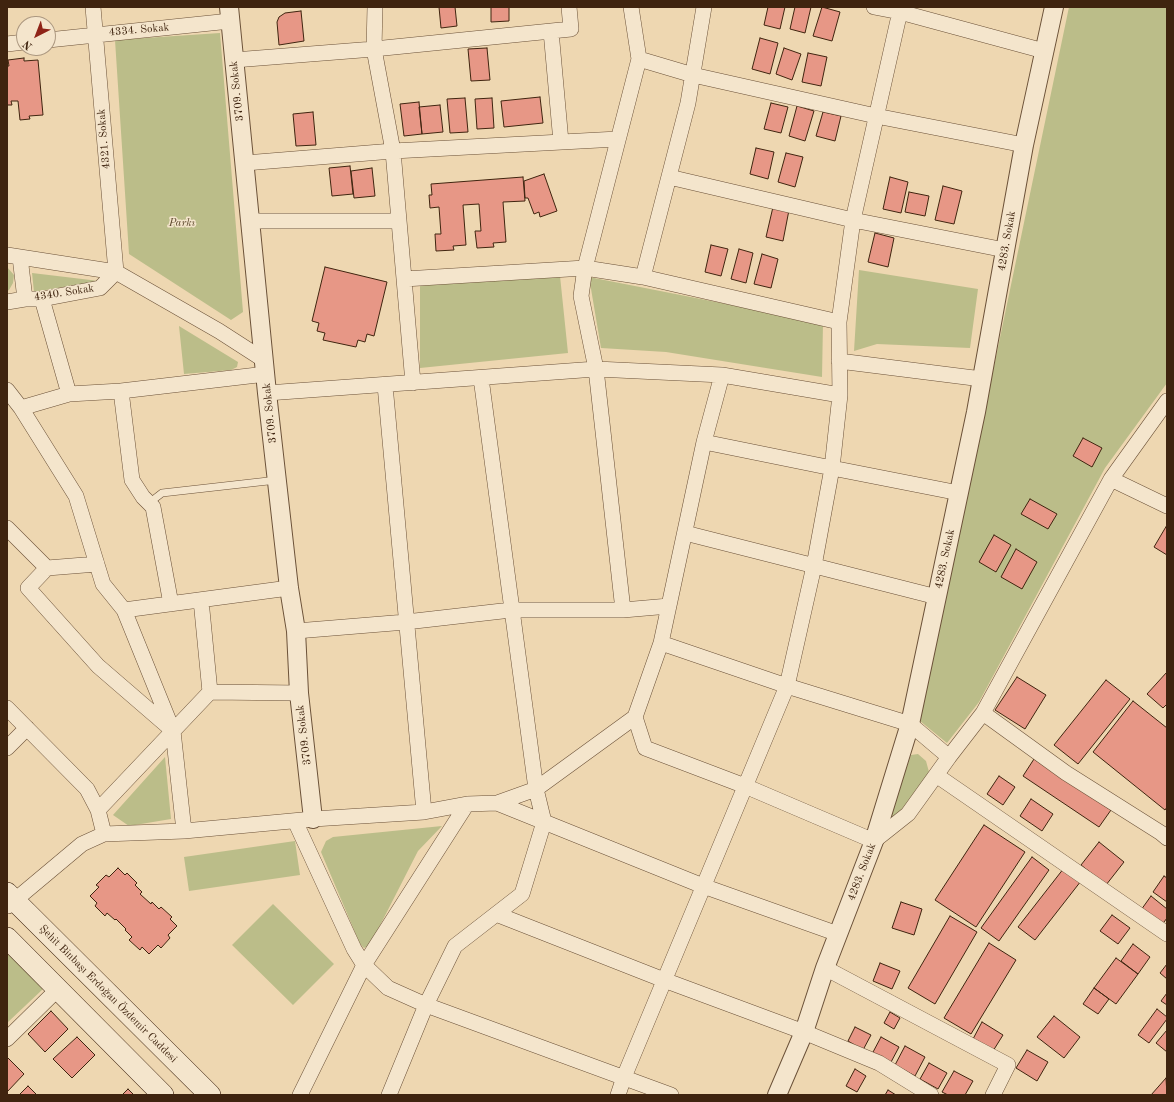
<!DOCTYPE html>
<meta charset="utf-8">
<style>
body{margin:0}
#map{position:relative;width:1174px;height:1102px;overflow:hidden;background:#eed7b1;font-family:"Old Standard TT",serif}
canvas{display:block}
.frame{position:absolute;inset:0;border:8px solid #3f240f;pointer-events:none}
.north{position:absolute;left:16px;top:16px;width:40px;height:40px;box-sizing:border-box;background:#f4e5cc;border:1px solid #ac9880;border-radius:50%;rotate:222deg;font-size:11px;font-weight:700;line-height:16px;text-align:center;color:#3f240f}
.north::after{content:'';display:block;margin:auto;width:14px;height:18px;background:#8f2418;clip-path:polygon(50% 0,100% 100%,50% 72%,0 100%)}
</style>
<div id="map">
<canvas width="1174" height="1102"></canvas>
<div class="frame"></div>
<div class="north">N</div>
</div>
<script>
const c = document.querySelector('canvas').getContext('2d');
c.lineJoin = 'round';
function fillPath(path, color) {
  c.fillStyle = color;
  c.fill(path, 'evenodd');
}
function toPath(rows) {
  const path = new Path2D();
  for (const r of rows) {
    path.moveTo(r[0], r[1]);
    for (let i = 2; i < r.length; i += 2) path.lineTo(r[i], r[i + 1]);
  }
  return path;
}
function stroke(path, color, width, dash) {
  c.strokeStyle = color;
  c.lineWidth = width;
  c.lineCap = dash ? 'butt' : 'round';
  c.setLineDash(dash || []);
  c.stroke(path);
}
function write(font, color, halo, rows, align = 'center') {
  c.font = font + ' "Old Standard TT",serif';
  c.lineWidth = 3;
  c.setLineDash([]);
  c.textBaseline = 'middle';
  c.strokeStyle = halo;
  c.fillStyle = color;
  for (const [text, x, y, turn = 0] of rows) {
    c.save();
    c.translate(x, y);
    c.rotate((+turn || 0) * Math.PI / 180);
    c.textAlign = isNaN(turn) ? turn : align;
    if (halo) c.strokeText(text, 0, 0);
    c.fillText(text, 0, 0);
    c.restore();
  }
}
const green = toPath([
 [1069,7,1167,7,1167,383,1105,468,979,702,947,743,920,721],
 [220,33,243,312,231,320,129,254,115,40],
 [7,267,14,275,13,283,9,290,7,291],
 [859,270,978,289,970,348,877,344,854,351],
 [32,273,99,281,34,292],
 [560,276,568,353,420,368,420,284],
 [589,277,823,323,822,377,666,352,601,348],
 [179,326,238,362,237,367,231,370,184,374],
 [918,754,926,761,929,772,897,816,886,825,911,755],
 [165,757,171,819,129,826,113,815],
 [442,826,418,851,370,945,364,948,360,944,321,852,326,841,333,837],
 [295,841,300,875,189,891,184,857],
 [273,904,334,964,293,1005,232,945],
 [7,951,43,989,7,1023]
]);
const building = toPath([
 [439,7,455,7,457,26,441,28,439,7],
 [491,7,509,7,509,21,491,22,491,7],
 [768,7,785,7,780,29,764,25,768,7],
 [795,7,811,7,805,33,790,29,795,7],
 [822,7,840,12,832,41,813,36,822,7],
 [301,11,304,41,279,45,277,22,279,17,285,13,301,11],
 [760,38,778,43,770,74,752,69,760,38],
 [487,48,490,80,471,81,468,49,487,48],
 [784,48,801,54,792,80,776,74,784,48],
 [808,53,827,57,821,86,802,82,808,53],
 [24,58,24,61,38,60,43,115,29,116,30,119,20,120,18,101,11,101,12,105,7,105,7,66,9,66,8,60,24,58],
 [540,97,543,123,504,127,501,101,540,97],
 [465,98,468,132,450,133,447,99,465,98],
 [492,98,494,128,477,129,475,99,492,98],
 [419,102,422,134,404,136,400,104,419,102],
 [771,103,788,107,781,133,764,129,771,103],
 [440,105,443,132,422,134,419,107,440,105],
 [797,106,814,111,805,141,789,136,797,106],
 [313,112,316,145,296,146,293,114,313,112],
 [823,112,841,116,835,141,816,136,823,112],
 [756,148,774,152,768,179,750,174,756,148],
 [786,153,803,157,795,187,778,182,786,153],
 [350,166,353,194,332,196,329,168,350,166],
 [372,168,375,196,354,198,351,171,372,168],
 [544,174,557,211,540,217,539,212,534,214,528,198,525,198,524,181,544,174],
 [523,177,525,201,503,202,506,242,493,243,494,247,477,248,475,231,481,231,479,204,463,205,466,245,453,246,454,250,436,251,435,234,441,234,439,207,430,208,429,195,432,195,431,184,523,177],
 [890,177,908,182,901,213,883,209,890,177],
 [943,186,962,191,954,224,935,220,943,186],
 [909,192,929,196,925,216,905,212,909,192],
 [773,207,789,210,783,241,766,237,773,207],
 [875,233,894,238,888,267,868,262,875,233],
 [711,245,728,249,721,276,705,272,711,245],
 [739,249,753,253,746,283,731,279,739,249],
 [762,254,778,259,771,288,754,284,762,254],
 [325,267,387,282,374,336,367,334,365,342,358,340,356,347,323,340,325,333,317,331,319,323,312,321,325,267],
 [1083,438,1102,448,1092,467,1073,456,1083,438],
 [1030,499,1057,514,1048,529,1021,514,1030,499],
 [1167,525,1167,555,1154,547,1167,525],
 [994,535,1011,545,996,572,979,562,994,535],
 [1016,549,1037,562,1022,589,1001,577,1016,549],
 [1167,672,1167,704,1163,708,1147,694,1167,672],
 [1017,677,1046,695,1025,729,995,710,1017,677],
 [1106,680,1130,699,1078,764,1054,745,1106,680],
 [1133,701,1167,728,1167,807,1165,810,1093,752,1133,701],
 [1034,759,1111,810,1099,827,1023,776,1034,759],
 [999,776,1015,787,1003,805,987,794,999,776],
 [1031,799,1053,814,1042,831,1020,816,1031,799],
 [984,825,1025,852,976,927,935,900,984,825],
 [1099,842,1124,862,1106,885,1081,865,1099,842],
 [1032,857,1049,870,999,941,981,928,1032,857],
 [118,868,125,875,127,873,137,883,135,885,142,892,140,894,151,904,152,902,159,909,161,907,172,917,170,919,177,926,168,935,170,938,161,948,158,945,149,954,142,947,140,950,129,940,132,937,125,930,126,929,116,919,115,920,107,913,105,916,95,906,97,903,90,896,99,887,96,885,106,875,109,877,118,868],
 [1064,868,1081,881,1035,940,1018,927,1064,868],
 [1164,876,1167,878,1167,902,1153,892,1164,876],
 [1151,896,1167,909,1167,918,1161,926,1141,910,1151,896],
 [901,902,922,909,914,935,892,928,901,902],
 [1112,915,1130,928,1118,944,1100,931,1112,915],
 [950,916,977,932,935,1004,908,988,950,916],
 [989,943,1016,960,971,1034,944,1018,989,943],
 [1133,944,1150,957,1138,974,1121,961,1133,944],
 [1116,958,1138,974,1116,1004,1094,988,1116,958],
 [880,963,900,971,892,989,873,981,880,963],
 [1167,964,1167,979,1160,973,1167,964],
 [1094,988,1109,999,1098,1014,1083,1004,1094,988],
 [1167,993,1167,1005,1161,1001,1167,993],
 [1157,1009,1167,1017,1167,1019,1149,1043,1138,1035,1157,1009],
 [51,1011,68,1029,45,1052,28,1034,51,1011],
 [890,1012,900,1018,894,1029,884,1023,890,1012],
 [1054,1016,1080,1037,1064,1058,1037,1037,1054,1016],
 [982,1022,1003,1035,993,1051,973,1039,982,1022],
 [855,1027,871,1035,863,1050,848,1041,855,1027],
 [1167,1030,1167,1052,1156,1043,1167,1030],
 [77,1037,95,1055,72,1078,53,1059,77,1037],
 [881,1037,899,1047,890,1064,872,1054,881,1037],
 [905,1046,925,1057,915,1076,895,1065,905,1046],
 [1027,1050,1048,1062,1037,1081,1016,1068,1027,1050],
 [7,1057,24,1074,7,1092,7,1057],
 [929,1063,947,1073,938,1089,920,1079,929,1063],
 [855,1069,866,1076,857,1092,846,1086,855,1069],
 [954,1071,973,1081,965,1095,948,1095,942,1092,954,1071],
 [1166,1078,1167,1095,1151,1095,1166,1078],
 [28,1086,37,1095,19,1095,28,1086],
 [128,1089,134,1095,122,1095,128,1089],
 [888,1090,896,1095,885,1095,888,1090]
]);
const service = toPath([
 [149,503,162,493,277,480]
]);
const minor = toPath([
 [375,7,374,49,393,151,413,383],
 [874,7,900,12,1044,51],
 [551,31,561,142],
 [48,40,230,21],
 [7,44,24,42],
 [639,59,693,75,876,116,1024,145],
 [234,60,374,49,571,29,569,7],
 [245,163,393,151,618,139],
 [669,177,853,220,1005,250],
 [250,221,399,221],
 [7,255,116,272,219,331,264,360],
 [20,257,25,299],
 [643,277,688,103,704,7],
 [404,279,585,268,643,277,839,322],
 [42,299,69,394],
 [7,302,25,299,42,299,100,288,116,272,93,7],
 [839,361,982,379],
 [385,385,424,812],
 [7,390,21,408,76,496,103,584,124,610,173,731,184,831],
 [121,391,132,480,143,497,153,507,171,604],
 [267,393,596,369,722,375,840,395],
 [21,408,69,394,121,391,266,374],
 [704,442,832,468,959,493],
 [1111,479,1167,506],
 [7,528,47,568,28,588,98,666,171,729],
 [685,533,937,597],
 [47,568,97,564],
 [201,600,210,692],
 [124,610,289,588],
 [623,610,596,369,581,296,585,268,639,59,631,7],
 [296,631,406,622,511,610,623,610,669,606],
 [661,643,787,686,910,724,949,757],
 [7,708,87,789,98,810,104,834],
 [983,713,1066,773,1161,833,1167,838],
 [635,717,645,748,745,786,874,841,908,814,949,757,983,713,1111,479,1167,401],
 [7,748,27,728],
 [936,775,1167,934],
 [497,803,703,886,838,934],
 [467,804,364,965,388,988,426,1005,671,1095],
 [98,810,210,692,299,693],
 [295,821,354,949,364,965,300,1095],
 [8,906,82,844,104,834,184,831,313,819,424,812,467,804,497,803,536,789,635,717,661,643,704,442,722,375],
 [496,914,664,980,804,1032,879,1063,931,1095],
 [825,968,1008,1065,993,1095],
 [7,1039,58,989],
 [389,1095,426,1005,455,946,522,894,544,822,536,789,481,378],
 [618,1095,624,1077,787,686,814,566,832,468,840,395,839,322,853,220,901,7]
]);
const tertiary = toPath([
 [229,7,267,393,289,588,296,631,299,693,313,819],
 [777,1095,804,1032,825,968,874,841,910,724,976,412,1024,145,1054,7]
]);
const secondary = toPath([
 [7,893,210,1095],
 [7,938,163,1095]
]);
const streetNames = [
 ["4334. Sokak",139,30,-5],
 ["3709. Sokak",237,91,-96],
 ["4321. Sokak",104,139,-95],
 ["4283. Sokak",1007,241,-80],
 ["4340. Sokak",64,293,-9],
 ["3709. Sokak",270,413,-96],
 ["4283. Sokak",945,559,-78],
 ["3709. Sokak",304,735,-97],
 ["4283. Sokak",862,872,-69],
 ["Şehit Binbaşı Erdoğan Özdemir Caddesi",108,994,45]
];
const parkNames = [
 ["Parkı",182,223]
];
fillPath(green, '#bbbd89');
fillPath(building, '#e79786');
stroke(building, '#3f240f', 1);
stroke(service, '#6b5138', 8);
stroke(minor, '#6b5138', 16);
stroke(tertiary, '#6b5138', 20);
stroke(secondary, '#3f240f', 22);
stroke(service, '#f4e5cc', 7);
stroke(minor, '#f4e5cc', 15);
stroke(tertiary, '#f4e5cc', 18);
stroke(secondary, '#f4e5cc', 21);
write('11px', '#3f240f', '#f4e5cc', streetNames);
write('italic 11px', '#5e4a2e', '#f4e5cc', parkNames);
</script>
